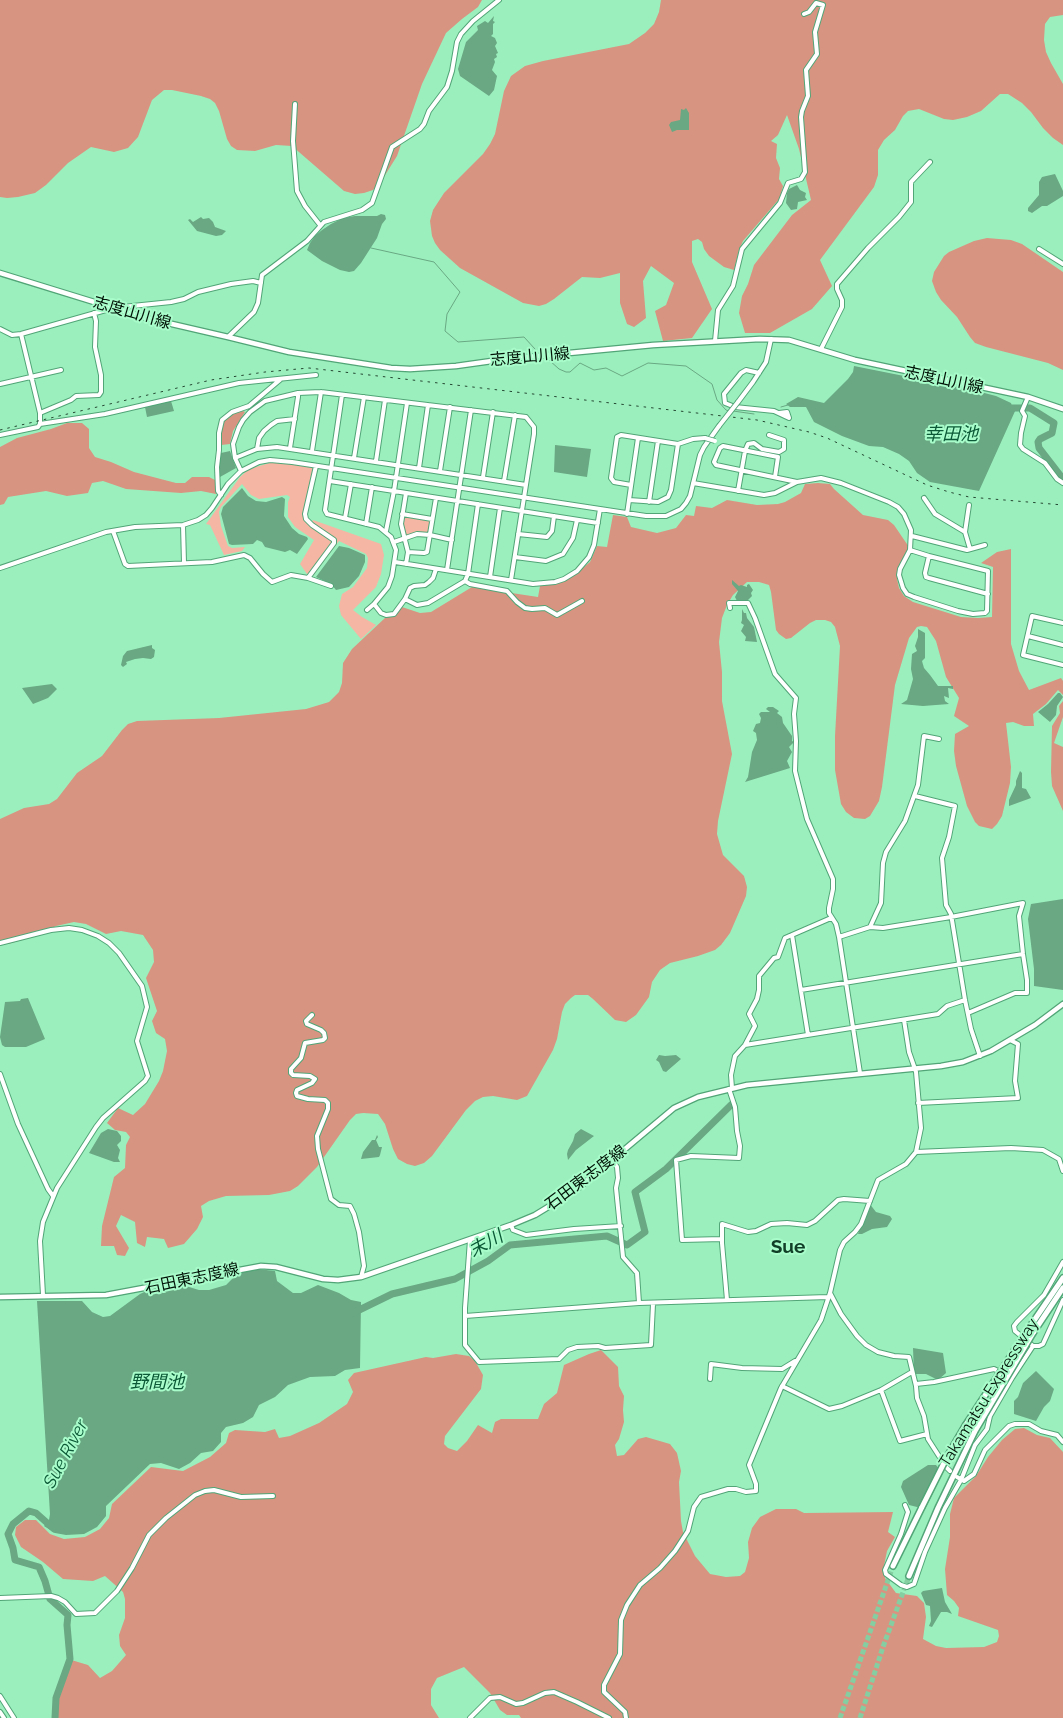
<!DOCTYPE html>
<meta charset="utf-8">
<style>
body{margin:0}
canvas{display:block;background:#9befbd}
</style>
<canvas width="1063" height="1718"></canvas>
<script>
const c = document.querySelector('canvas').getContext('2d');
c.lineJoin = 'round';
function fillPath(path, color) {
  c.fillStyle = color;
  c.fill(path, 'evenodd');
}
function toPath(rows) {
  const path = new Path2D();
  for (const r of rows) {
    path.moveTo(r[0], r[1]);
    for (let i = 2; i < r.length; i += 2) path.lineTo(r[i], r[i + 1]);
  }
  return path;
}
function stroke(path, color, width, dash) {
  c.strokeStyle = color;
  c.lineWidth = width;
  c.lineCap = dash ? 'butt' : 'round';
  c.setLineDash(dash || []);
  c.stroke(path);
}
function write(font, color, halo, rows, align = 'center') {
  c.font = font + ' Raleway,"Noto Sans JP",sans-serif';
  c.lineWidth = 4;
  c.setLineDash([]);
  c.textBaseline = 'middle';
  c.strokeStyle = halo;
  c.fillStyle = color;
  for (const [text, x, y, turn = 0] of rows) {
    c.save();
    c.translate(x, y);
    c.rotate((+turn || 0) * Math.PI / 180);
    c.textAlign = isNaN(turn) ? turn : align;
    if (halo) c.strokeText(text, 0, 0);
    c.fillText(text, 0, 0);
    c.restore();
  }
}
const green = toPath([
 [273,462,312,467,315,469,304,515,306,522,310,525,313,520,381,544,384,555,381,574,376,587,353,610,362,617,376,625,361,639,341,615,339,606,342,594,353,587,367,568,368,558,366,554,339,541,313,576,307,574,300,564,314,540,295,527,288,517,288,502,290,497,287,495,259,499,251,495,242,484,221,507,219,512,221,526,228,546,232,548,245,547,242,551,224,555,210,525,206,524,240,477,249,469],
 [406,516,431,520,429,534,416,533,406,536,403,525,404,518]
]);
const forest = toPath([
 [0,0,482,0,478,7,462,19,446,33,422,84,397,156,382,180,373,190,364,193,355,194,344,191,292,146,276,145,255,151,237,150,231,146,227,139,219,111,215,103,210,99,201,96,172,90,164,90,152,100,138,137,128,148,114,152,91,147,68,163,46,185,35,193,18,197,7,198,0,197],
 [661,0,1063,0,1063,15,1050,17,1045,24,1044,40,1046,52,1051,63,1063,84,1063,145,1053,138,1043,128,1031,112,1022,103,1008,94,1000,94,981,111,967,117,953,120,944,119,919,109,908,111,903,116,895,130,884,140,878,150,878,175,874,187,820,260,832,286,812,309,770,333,745,333,739,313,742,296,748,284,754,265,792,215,811,200,799,149,787,115,778,135,771,141,777,144,776,158,780,168,779,179,783,186,780,198,743,241,739,250,734,270,724,267,709,256,704,249,702,242,698,239,692,241,692,262,712,309,692,338,663,341,655,311,666,305,674,283,651,266,643,281,646,318,634,327,627,324,620,303,620,273,600,278,582,277,554,299,546,304,539,306,523,303,460,268,440,250,435,243,432,236,430,221,433,210,444,193,483,154,490,144,495,134,504,91,511,76,525,66,543,61,629,44,645,33,654,24,659,12],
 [987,238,1011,240,1022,244,1063,272,1063,370,1048,363,986,347,975,343,970,337,957,317,941,300,936,292,932,281,934,272,944,256,949,252,974,241],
 [243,411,245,412,233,431,230,444,221,445,222,428,224,420,232,414],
 [67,423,82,423,89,429,89,448,95,457,111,462,134,472,176,483,185,483,192,477,209,477,215,480,216,494,201,491,181,493,126,489,103,481,92,483,88,493,67,496,46,491,8,497,4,504,0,505,0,447,17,438,51,429],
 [818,483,830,484,834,489,863,515,888,520,894,525,909,547,899,567,897,579,899,588,904,596,913,602,961,617,978,618,992,617,993,567,981,563,997,552,1011,549,1011,644,1019,671,1029,690,1061,678,1063,681,1063,695,1058,690,1046,704,1033,714,1034,726,1024,726,1013,722,1006,723,1011,767,1010,783,1002,816,997,824,992,829,979,826,975,822,967,806,956,766,954,751,955,734,969,726,954,716,959,698,946,677,936,641,927,627,921,626,917,627,909,638,895,685,882,787,879,801,870,816,865,819,854,818,846,812,841,804,835,770,835,736,840,646,835,627,831,622,825,620,816,620,810,623,791,638,786,639,779,634,776,630,771,592,769,585,759,582,747,582,733,595,727,605,722,618,719,642,722,672,722,701,732,754,718,821,717,834,723,855,744,876,747,887,746,896,730,933,721,945,715,950,698,956,670,963,660,970,652,982,649,997,636,1015,626,1022,615,1020,593,999,588,995,575,995,571,998,565,1004,562,1012,557,1039,553,1050,527,1096,517,1100,493,1096,483,1097,475,1101,466,1110,432,1156,424,1163,415,1166,407,1164,398,1159,393,1149,385,1124,378,1114,363,1113,356,1114,350,1120,317,1167,298,1186,290,1191,269,1195,226,1196,209,1201,201,1206,203,1217,197,1229,184,1244,168,1248,164,1239,147,1237,145,1247,137,1243,135,1222,121,1215,116,1226,129,1248,125,1256,117,1255,114,1246,101,1246,102,1226,114,1177,125,1168,126,1145,130,1137,126,1132,115,1130,107,1123,118,1108,133,1115,145,1104,159,1081,163,1071,167,1051,165,1039,156,1033,152,1021,157,1011,146,978,154,962,153,950,143,935,121,931,106,934,86,924,74,922,56,926,33,937,8,944,0,944,0,819,24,808,49,804,57,799,77,773,102,756,122,730,128,724,137,721,219,718,306,709,329,702,339,692,342,683,343,663,352,649,385,618,396,614,402,607,420,613,431,612,472,587,538,597,540,586,553,584,572,577,590,562,597,546,607,547,613,515,627,517,631,527,657,533,676,528,686,515,694,516,696,506,712,508,727,500,757,505,778,504,785,502,801,493,805,484],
 [1063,701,1063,717,1054,743,1063,747,1063,811,1052,786,1051,772,1052,726,1060,713,1059,706],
 [601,1350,618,1367,619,1386,624,1396,623,1410,624,1422,619,1439,615,1445,617,1456,624,1455,638,1439,646,1437,670,1444,677,1453,681,1471,679,1482,681,1521,683,1532,695,1556,710,1574,726,1577,740,1576,745,1572,749,1558,748,1542,752,1528,760,1517,776,1509,796,1509,804,1513,893,1512,888,1532,895,1537,887,1551,884,1566,885,1578,896,1593,917,1596,924,1603,926,1617,923,1639,936,1646,946,1648,984,1647,997,1642,999,1636,998,1630,958,1616,959,1608,954,1601,947,1595,945,1569,950,1537,950,1514,954,1498,976,1476,988,1457,1002,1440,1015,1429,1024,1428,1037,1435,1050,1438,1063,1452,1063,1718,521,1718,519,1715,507,1715,500,1710,490,1693,464,1667,437,1678,431,1689,431,1705,439,1718,52,1718,58,1709,60,1682,68,1659,88,1665,100,1678,112,1671,126,1655,120,1646,119,1635,125,1618,125,1599,123,1592,105,1576,93,1581,63,1579,43,1562,21,1547,15,1535,16,1527,25,1520,36,1520,50,1534,64,1539,85,1537,100,1529,109,1518,112,1504,151,1467,183,1471,210,1457,226,1443,229,1433,235,1430,265,1432,275,1429,279,1438,290,1436,319,1423,347,1404,353,1392,348,1380,354,1373,426,1357,433,1358,456,1354,469,1356,475,1361,483,1375,481,1389,445,1436,444,1444,448,1448,457,1451,467,1441,478,1425,492,1433,495,1422,501,1419,538,1419,544,1404,557,1393,564,1365,589,1354]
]);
const water = toPath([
 [494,16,493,21,495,22,493,24,493,34,491,36,495,38,497,43,495,46,498,53,496,54,497,57,494,59,495,62,492,70,497,76,494,90,489,96,460,76,458,69,466,42,478,30,477,26,485,21,488,23],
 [686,108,689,113,689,130,677,130,672,132,669,125,671,122,680,120,681,109,684,110],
 [1055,174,1063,191,1063,196,1047,206,1042,206,1032,213,1028,211,1028,208,1039,195,1039,182,1042,177],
 [797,185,800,190,806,193,805,197,807,200,798,202,797,209,791,210,786,203,787,193,789,189],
 [381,214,385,215,386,219,382,224,377,238,361,263,354,271,349,272,340,270,322,261,307,250,310,243,315,236,322,230,331,224,343,218,355,216,377,216],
 [201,217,203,219,209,218,213,222,215,227,226,231,222,235,216,236,197,231,188,220,190,219,193,222],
 [854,366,969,389,996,396,1011,403,1012,406,1016,409,979,491,930,482,917,473,909,461,899,454,883,447,869,446,842,436,814,422,806,407,790,407,786,404,798,397,824,403,848,379,853,372],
 [171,401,174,411,147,417,145,407],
 [555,445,591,449,587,477,554,472],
 [230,451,236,468,220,477,219,467,221,453],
 [242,488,248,496,256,501,266,502,282,497,285,499,284,516,292,528,299,534,307,537,308,539,297,554,290,550,285,552,265,547,262,542,257,540,253,544,232,545,229,544,221,514,223,507],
 [339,546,349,548,365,555,365,562,359,576,349,587,336,590,331,584,316,577],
 [732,580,739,586,741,585,747,587,747,585,749,584,753,590,751,593,752,596,747,601,737,601,735,597,738,591,732,584],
 [742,609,744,613,746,613,747,618,754,627,757,642,745,641,746,637,741,631,744,625,741,623,742,620],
 [918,629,925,633,925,658,922,661,924,668,930,675,938,686,953,686,953,689,948,688,949,698,944,696,945,701,949,704,923,706,901,704,907,700,913,679,911,669,912,654,917,651,915,646,918,637],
 [152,645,152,648,155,650,154,657,151,659,143,658,135,659,126,662,127,664,123,667,121,665,123,656,127,651],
 [52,684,57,689,48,698,33,704,22,688],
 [1058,693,1060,693,1063,697,1057,706,1056,715,1050,722,1038,712,1048,704],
 [768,707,773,707,779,711,777,713,782,717,783,723,792,736,792,741,794,742,789,747,792,752,787,761,790,768,745,782,748,777,752,752,757,740,756,733,753,731,756,724,760,723,761,718,759,714,761,712,770,712,766,709],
 [1020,771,1022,773,1022,788,1026,789,1031,798,1009,806,1009,800,1016,785,1016,781],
 [1063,899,1063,990,1034,986,1034,969,1028,919,1031,904],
 [28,998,45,1039,26,1047,5,1047,2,1045,0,1037,5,1002,20,1001,21,999],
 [659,1055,665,1056,676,1055,681,1059,666,1072,663,1071,659,1062,656,1060],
 [108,1129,117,1131,121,1136,121,1141,117,1145,120,1150,118,1158,120,1162,114,1162,89,1153,101,1133],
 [581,1129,594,1136,576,1150,568,1160,567,1154,568,1150,573,1141,575,1134],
 [377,1135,378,1137,376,1140,379,1147,382,1147,380,1155,379,1157,361,1159,363,1152,372,1140,375,1140],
 [869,1203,876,1212,890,1216,892,1219,887,1227,872,1229,862,1234,858,1234],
 [257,1269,275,1271,277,1281,293,1293,301,1293,318,1285,339,1293,351,1300,361,1302,360,1368,345,1370,335,1376,310,1377,288,1385,275,1397,259,1405,253,1417,243,1423,226,1427,221,1433,221,1442,213,1451,201,1453,190,1463,179,1469,161,1463,150,1464,106,1506,106,1516,97,1527,84,1534,66,1535,55,1533,44,1526,49,1520,50,1514,37,1301,82,1301,92,1312,103,1317,110,1316,140,1294,151,1289,179,1284,199,1290,209,1290,226,1285,236,1275,244,1270],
 [913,1348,943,1353,946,1373,938,1380,926,1374,914,1374],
 [1036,1371,1054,1389,1050,1401,1044,1407,1036,1421,1014,1414,1014,1401,1018,1397,1023,1383],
 [928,1465,936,1465,942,1473,933,1493,926,1507,917,1507,909,1505,901,1487,903,1481],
 [942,1588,945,1602,952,1614,947,1612,941,1612,932,1627,929,1626,931,1621,930,1606,926,1605,921,1593,923,1591]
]);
const stream = toPath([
 [371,248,434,262,460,292,447,314,445,331,458,342,524,337,535,349],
 [549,360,559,369,566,372,570,372,580,363,594,370,606,368,622,376,648,363,686,366,712,384,717,400,726,410,729,411],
 [781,407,788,405],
 [733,411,754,414]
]);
const river = toPath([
 [1007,408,1030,408,1054,423,1052,433,1040,439,1038,442,1039,448,1063,479],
 [353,1313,392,1294,455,1279,488,1261,510,1245,607,1236,627,1245,645,1232,635,1192,666,1169,731,1105],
 [54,1529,36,1513,29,1511,13,1524,8,1534,13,1548,15,1560,39,1567,45,1581,50,1599,68,1615,67,1625,70,1659,56,1698,55,1718]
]);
const highwayTunnel = toPath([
 [840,1718,893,1566],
 [860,1718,883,1647,909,1576]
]);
const minor = toPath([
 [295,104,293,141,297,191,305,206,320,225],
 [1039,249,1063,264],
 [0,329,12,335,21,334,113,308,171,302,184,299,198,292,231,284,253,281,261,283],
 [228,337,254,312,258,303,262,275,307,241,324,222,362,210,372,203,392,147,420,129,424,124,429,111,447,87,452,71,457,42,461,34,473,21,499,0],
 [715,341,718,310,733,286,742,249,780,203,788,183,801,179,805,172,801,117,802,111,808,96,806,70,817,54,815,32,823,5,816,3,809,12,804,14],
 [821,349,842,307,842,300,837,289,837,284,868,248,899,217,911,202,911,182,930,162],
 [759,373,746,370,741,373,724,394,725,403,735,407,774,411,789,418,787,412,779,413],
 [0,384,61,370],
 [342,395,325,510,327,514,379,527,391,537,396,550,392,576,388,587,374,604,367,610],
 [1028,397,1022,411,1025,416,1021,433,1020,445,1023,449,1045,463,1057,479,1063,483],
 [738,402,753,382,766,362,771,339],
 [40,413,71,400,76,396,99,395,101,392,101,375,95,347,96,321,94,313],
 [40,424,105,414,239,383,316,375],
 [0,435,38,427,40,424,40,413,21,334],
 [638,438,629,500,658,502,668,497,671,490,678,444],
 [290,448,298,397,298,393],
 [257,449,259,438,264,431,271,425,277,421,295,419],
 [312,451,321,392],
 [235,458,257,449,277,447,526,485],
 [354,458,364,397],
 [376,461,385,400],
 [419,468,428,405],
 [241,471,235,458,233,444,239,427,243,420,250,412,265,401,298,393,321,392,526,417,534,427,534,434,511,580],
 [440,471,450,407],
 [483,477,493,412],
 [775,477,778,457,723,446,720,448,714,462,716,465,797,482],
 [330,481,598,523],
 [504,481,515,415],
 [693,483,764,495,775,493,797,482,821,478,841,483,889,502,898,507,904,514,911,530,910,550,900,569,899,575,903,588,907,594,914,597,958,611,973,614,985,613,987,611,988,571,929,556],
 [631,485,614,482,611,478,617,437,621,435,678,444,693,439,705,438],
 [738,491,745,451,748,444,754,443,762,449,779,452,784,449,784,440,769,435],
 [406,493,401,524,408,552,406,564],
 [221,495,218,491,217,467,219,450,219,433,222,420,232,412,249,406,281,379],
 [924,498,935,514,965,532,970,549],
 [649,502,658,441],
 [402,514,432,519],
 [627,514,629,500],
 [345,518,351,484],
 [366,524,372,487],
 [183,525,184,563],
 [113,531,125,564,128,566,212,562,244,555,250,558,263,574,272,582,291,575,308,578,334,543,334,540,312,525,306,519,305,514,316,466],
 [386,531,394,491,407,403],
 [965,532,969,505],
 [518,534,547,537,552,531,554,516],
 [912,536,967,550,985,545],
 [394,542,417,534,430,535,452,540],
 [910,550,929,556,925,573,926,577,929,578,988,594],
 [408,552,424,553,427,552,436,498],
 [515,557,546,561,563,554,573,538,577,520],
 [395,562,533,584,555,582,564,579,577,571,589,557,594,545,600,509],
 [0,568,106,532,135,527,183,525,198,520,206,515,212,508,228,484,241,471,259,462,270,460,292,462,646,516,666,516,681,509,686,503,690,496,700,455,704,447,719,426],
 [447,570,471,410],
 [490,577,500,508],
 [308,578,331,586],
 [465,581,470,584,507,591,517,602,525,608,532,609,545,608,557,615,582,601],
 [405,599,417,605,428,603,465,581,468,574,478,504],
 [374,604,381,613,386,615,394,614,405,599,410,588,414,586,425,585,429,582,433,578,436,569],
 [730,608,729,603,748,603,755,618,775,674,796,698,794,714,796,741,795,771,807,819,833,879,833,889,829,908,829,913,836,924,839,937,860,1073],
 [1063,623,1032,616,1023,655,1063,665],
 [1028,636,1063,645],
 [915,796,955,806,949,837,942,858,946,905,951,914,965,1000,971,1029,980,1056],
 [870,927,881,903,883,863,886,852,905,821,918,785,924,736,939,739],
 [792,935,808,1035],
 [839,937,870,927,883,928,951,917,1023,903,1019,916,1023,954,1027,980,1027,993,1015,993,968,1013],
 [0,943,51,930,69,928,82,930,98,936,109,943,119,953,142,986,147,1007,137,1041,148,1076,145,1081,103,1118,96,1127,57,1188,43,1222,40,1241,43,1295],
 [801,990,1023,954],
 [312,1015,306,1021,307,1024,321,1030,324,1033,325,1038,323,1040,305,1043,301,1058,291,1069,291,1073,293,1075,310,1076,315,1079,312,1083,297,1090,296,1093,297,1096,308,1099,325,1100,328,1103,328,1109,317,1136,318,1149,331,1199,339,1205,350,1206,354,1214,359,1232,364,1266,361,1277],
 [745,1045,932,1015,938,1014,947,1006,965,1000],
 [0,1074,18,1124,48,1189,53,1196],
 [732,1088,731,1075,735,1056,745,1045,755,1026,749,1014,757,999,759,990,759,976,774,958,778,957,785,938,831,918],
 [918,1103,1018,1098,1015,1081,1018,1044,1010,1040],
 [916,1152,1011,1148,1043,1150,1059,1159,1063,1171],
 [612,1160,617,1167,618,1178,616,1188,623,1257,637,1273,639,1303],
 [511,1225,513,1230,526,1235,574,1229,621,1226],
 [722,1239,682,1240,676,1160,691,1156,739,1158,740,1146,737,1131,735,1107,729,1089],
 [470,1240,465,1308,465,1345,479,1362,559,1359,568,1350,577,1347,598,1346,605,1348,651,1345,653,1304],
 [1063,1262,1044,1295,1017,1322,1014,1326,1015,1331,1033,1346,1039,1346,1043,1344,1063,1300],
 [830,1293,841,1314,857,1336,866,1345,878,1352,894,1356,909,1357,916,1386,917,1398,924,1416,928,1439,946,1467,950,1471],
 [727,1300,722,1243,722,1224,748,1232,756,1231,771,1224,787,1223,807,1225,815,1221,838,1200,844,1199,870,1201],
 [465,1316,639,1303,828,1297],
 [710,1379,711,1364,742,1368,782,1369,795,1361],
 [916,1384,934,1382,994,1369,1010,1377],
 [782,1386,829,1409,842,1406,881,1390,912,1372],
 [881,1390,900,1441,927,1434],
 [957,1477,964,1481,974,1474,985,1450,1009,1426,1015,1424,1029,1424,1041,1431,1057,1435,1063,1442],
 [905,1505,908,1512,901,1534,885,1570,886,1574,901,1585,907,1587,914,1584,925,1552,945,1508,961,1480,975,1445,987,1429,990,1416,1012,1378,1033,1346],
 [0,1598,51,1596,58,1598,65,1602,76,1614,95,1613,117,1591,132,1568,149,1535,166,1518,195,1495,205,1491,214,1490,241,1497,273,1496],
 [0,1696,14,1718],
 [0,1712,4,1718],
 [470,1718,490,1698,500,1697,516,1704,523,1703,545,1693,554,1692,577,1702,609,1718],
 [626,1718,625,1712,604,1692,604,1685,620,1654,621,1620,627,1605,640,1585,660,1568,675,1551,688,1531,694,1507,701,1497,728,1489,736,1489,746,1492,756,1491,756,1484,749,1465,781,1388,821,1320,830,1293,840,1250,844,1242,855,1232,861,1224,878,1180,906,1164,916,1152,921,1128,916,1072,909,1052,904,1020]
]);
const major = toPath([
 [0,273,146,318,228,337,289,352,391,368,410,369,456,366,506,359,653,345,760,339,789,340,855,360,1028,397,1063,409],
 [0,1297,106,1295,261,1266,276,1267,323,1279,338,1280,361,1277,511,1225,535,1215,576,1190,674,1108,698,1097,747,1085,941,1066,963,1062,991,1051,1035,1025,1063,1004]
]);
const highway = toPath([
 [1029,1328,1063,1278],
 [1033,1333,1063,1288],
 [948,1455,965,1426],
 [893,1566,922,1507],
 [909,1576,938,1508,975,1431]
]);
const rail = toPath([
 [0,430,211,380,265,372,309,368,757,420,809,432,827,438,927,485,949,492,969,497,1063,505]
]);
const minorBridge = toPath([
 [719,426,738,402],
 [705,438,715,441]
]);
const highwayBridge = toPath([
 [965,1426,1029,1328],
 [975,1431,1033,1333],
 [922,1507,948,1455]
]);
const streetNames = [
 ["志度山川線",132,313,16],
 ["志度山川線",530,357,-5],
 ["志度山川線",944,380,12],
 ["石田東志度線",586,1178,-37],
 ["石田東志度線",192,1279,-12],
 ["Takamatsu Expressway",989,1393,-58]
];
const waterNames = [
 ["幸田池",951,435],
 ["末川",486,1244,-29],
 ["野間池",157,1383],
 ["Sue River",66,1454,-62]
];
const quarterNames = [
 ["Sue",788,1247]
];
fillPath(green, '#f5b6a3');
fillPath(forest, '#d79581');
fillPath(water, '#69a883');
stroke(stream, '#69a883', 1);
stroke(river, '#69a883', 7);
stroke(highwayTunnel, '#84cea2', 5, [5, 2.5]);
stroke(minor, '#51a577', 6);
stroke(major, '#51a577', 7);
stroke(highway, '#51a577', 8);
stroke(minor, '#fff', 4);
stroke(major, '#fff', 4.5);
stroke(highway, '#fff', 5);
stroke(rail, '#244631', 1, [2.5, 5]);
stroke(minorBridge, '#51a577', 6, []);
stroke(highwayBridge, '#51a577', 8, []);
stroke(minorBridge, '#fff', 4);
stroke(highwayBridge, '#fff', 5);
write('16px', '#001206', '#a8fcca', streetNames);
write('italic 18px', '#0b5936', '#a8fcca', waterNames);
write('bold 19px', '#103e27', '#a8fcca', quarterNames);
</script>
